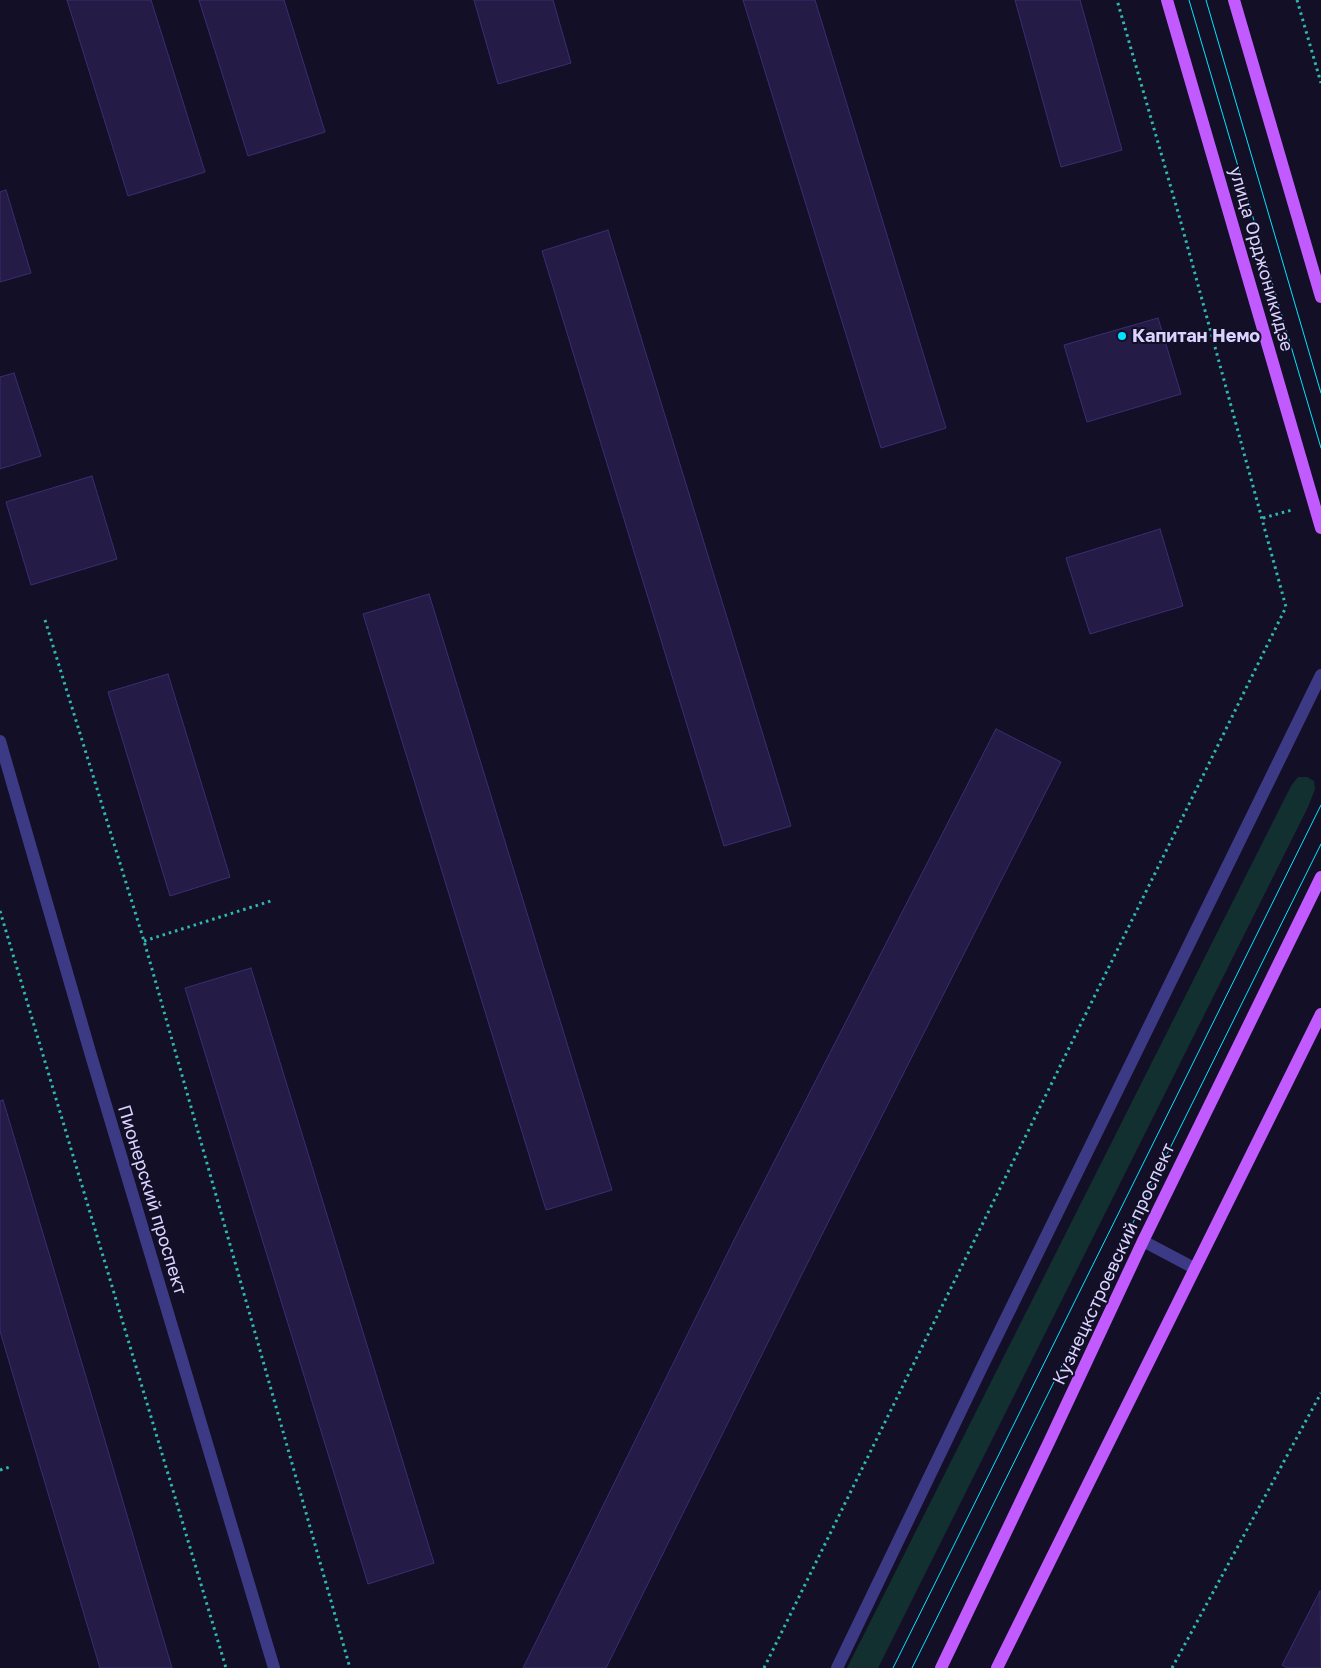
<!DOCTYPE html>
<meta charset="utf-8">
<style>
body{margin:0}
canvas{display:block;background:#130f26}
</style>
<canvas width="1321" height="1668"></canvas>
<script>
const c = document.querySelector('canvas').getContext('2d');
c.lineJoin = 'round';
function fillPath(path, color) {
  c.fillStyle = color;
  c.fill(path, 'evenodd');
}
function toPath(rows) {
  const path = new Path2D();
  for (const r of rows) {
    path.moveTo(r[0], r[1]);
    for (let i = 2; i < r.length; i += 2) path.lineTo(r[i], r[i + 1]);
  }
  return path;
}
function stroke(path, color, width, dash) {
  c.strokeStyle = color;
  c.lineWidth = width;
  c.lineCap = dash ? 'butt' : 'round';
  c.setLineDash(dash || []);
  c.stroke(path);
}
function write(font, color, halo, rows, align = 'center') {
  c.font = font + ' "Golos Text",sans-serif';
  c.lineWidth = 4;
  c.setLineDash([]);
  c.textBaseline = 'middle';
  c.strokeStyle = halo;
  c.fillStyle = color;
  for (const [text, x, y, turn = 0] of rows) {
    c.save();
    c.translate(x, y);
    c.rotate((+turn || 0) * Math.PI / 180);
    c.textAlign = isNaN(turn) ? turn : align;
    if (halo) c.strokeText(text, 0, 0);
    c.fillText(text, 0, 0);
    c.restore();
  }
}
const green = toPath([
 [1298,777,1307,777,1314,781,1315,789,1308,807,878,1668,847,1668,1291,786]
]);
const building = toPath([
 [67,0,151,0,205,172,128,196,67,0],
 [199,0,284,0,325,132,248,156,199,0],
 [474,0,553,0,571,63,498,84,474,0],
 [743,0,815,0,946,428,881,448,743,0],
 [1015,0,1080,0,1122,150,1061,167,1015,0],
 [6,190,31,273,0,282,0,192,6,190],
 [608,230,791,826,724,846,542,251,608,230],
 [1158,318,1181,394,1087,422,1064,345,1158,318],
 [14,373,41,456,0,469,0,377,14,373],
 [92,476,117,559,31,585,6,502,92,476],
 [1160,529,1183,606,1090,634,1066,558,1160,529],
 [429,594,612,1190,546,1210,363,614,429,594],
 [168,674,230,877,170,896,108,692,168,674],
 [996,729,1061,762,801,1276,606,1668,523,1668,734,1240,996,729],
 [251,968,434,1563,368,1584,185,988,251,968],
 [3,1100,101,1427,172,1668,100,1668,34,1446,0,1331,0,1101,3,1100],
 [1320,1591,1321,1668,1287,1668,1282,1665,1320,1591]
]);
const path = toPath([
 [1297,0,1321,83],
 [1263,518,1292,510],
 [45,620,144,941,350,1668],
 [0,911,226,1668],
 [144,941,274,900],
 [0,1470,10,1467],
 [764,1668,1286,607,1180,219,1117,0],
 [1172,1668,1321,1393]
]);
const minor = toPath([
 [0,741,90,1052,274,1668],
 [1143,1241,1194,1268],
 [837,1668,983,1365,1321,675]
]);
const major = toPath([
 [1167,0,1321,528],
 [1234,0,1321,297],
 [941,1668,1049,1442,1143,1241,1321,877],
 [997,1668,1321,1014]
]);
const tram = toPath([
 [1189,0,1321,448],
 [1206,0,1321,393],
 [893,1668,1321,805],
 [912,1668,1321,844]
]);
const markers = [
 [1122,336,5,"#00e5ff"]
];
const streetNames = [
 ["улица Орджоникидзе",1261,259,74],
 ["Пионерский проспект",152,1200,73],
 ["Кузнецкстроевский проспект",1114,1264,-65]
];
const poiNames = [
 ["Капитан Немо",1132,336]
];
fillPath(green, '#12302f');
fillPath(building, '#241b47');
stroke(building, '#3b2d73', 1);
stroke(path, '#2fb8b0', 3, [2.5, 4]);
stroke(minor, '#3d3a85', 12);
stroke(major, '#c25bff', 12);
stroke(tram, '#00e5ff', 1);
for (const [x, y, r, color] of markers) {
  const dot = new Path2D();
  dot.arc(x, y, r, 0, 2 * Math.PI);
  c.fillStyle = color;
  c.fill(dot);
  stroke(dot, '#130f26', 2);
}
write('18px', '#d9d4ff', '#130f26', streetNames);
write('bold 18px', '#d9d4ff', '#130f26', poiNames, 'left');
</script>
